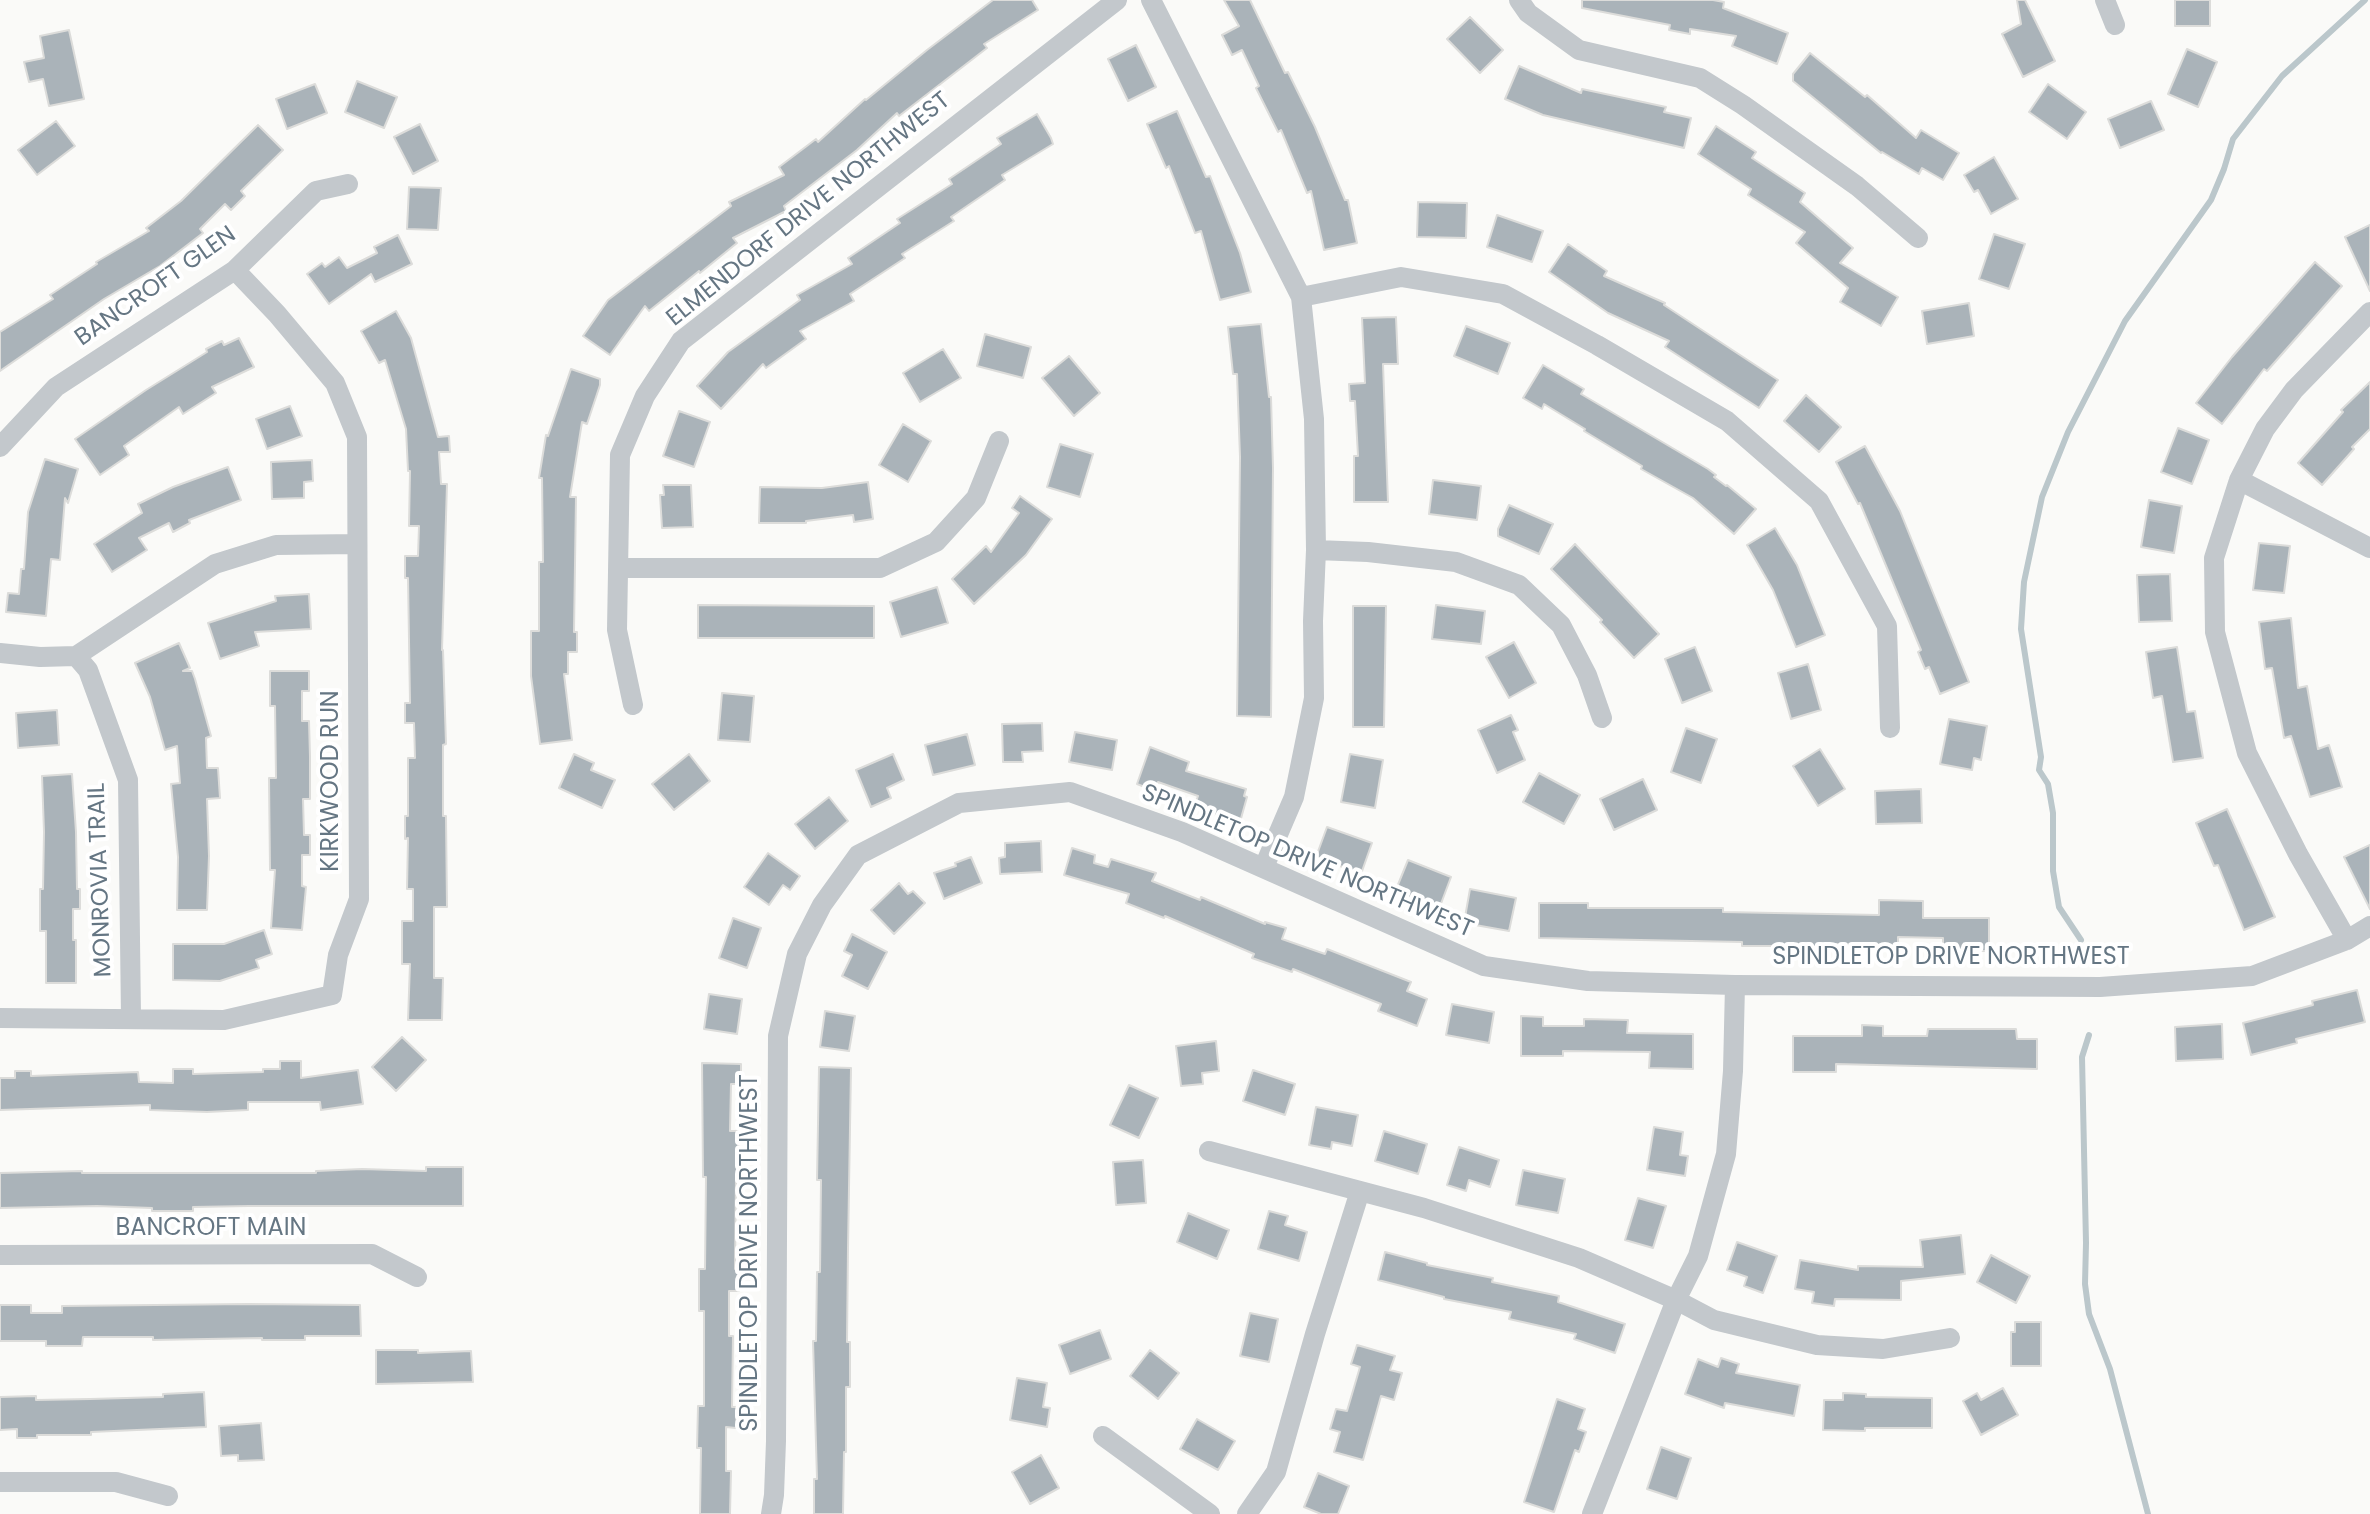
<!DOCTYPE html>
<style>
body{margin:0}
canvas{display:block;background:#fafaf8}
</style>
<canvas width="2370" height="1514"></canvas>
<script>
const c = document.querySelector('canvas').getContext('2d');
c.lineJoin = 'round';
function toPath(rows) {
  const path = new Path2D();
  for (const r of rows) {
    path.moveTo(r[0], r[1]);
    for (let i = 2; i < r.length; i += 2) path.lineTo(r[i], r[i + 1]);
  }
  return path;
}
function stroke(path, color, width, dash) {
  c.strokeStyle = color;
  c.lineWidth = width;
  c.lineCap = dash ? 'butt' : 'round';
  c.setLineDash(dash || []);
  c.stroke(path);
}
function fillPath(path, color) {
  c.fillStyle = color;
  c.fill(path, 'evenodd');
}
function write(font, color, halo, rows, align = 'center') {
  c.font = font + ' Poppins,sans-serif';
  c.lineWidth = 8;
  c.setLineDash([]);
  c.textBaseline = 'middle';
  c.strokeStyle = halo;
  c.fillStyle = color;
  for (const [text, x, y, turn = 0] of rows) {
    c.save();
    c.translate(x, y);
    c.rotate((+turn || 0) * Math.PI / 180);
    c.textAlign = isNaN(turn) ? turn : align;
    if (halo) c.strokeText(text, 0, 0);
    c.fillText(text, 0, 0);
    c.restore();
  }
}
const stream = toPath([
 [2081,940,2059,907,2053,871,2053,813,2048,784,2039,770,2041,757,2021,629,2024,582,2042,497,2068,432,2125,321,2211,200,2224,169,2233,139,2282,76,2365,0],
 [2089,1035,2082,1057,2086,1243,2085,1284,2089,1314,2110,1369,2148,1514]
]);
const building = toPath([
 [993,0,1032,0,1038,10,984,44,987,48,899,116,897,113,857,150,784,206,786,211,733,238,737,243,700,273,699,271,649,311,645,306,610,355,583,336,608,300,731,206,729,202,784,175,779,167,816,139,818,142,865,99,866,100,927,50,993,0],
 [1224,0,1250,0,1285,73,1288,72,1315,127,1345,200,1348,200,1357,243,1324,250,1311,191,1307,193,1281,130,1278,132,1256,88,1259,86,1242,50,1232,55,1222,35,1239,26,1224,0],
 [1582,0,1713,0,1724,2,1723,8,1788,33,1777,64,1732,46,1736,36,1690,29,1690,34,1669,30,1670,25,1582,8,1582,0],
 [2017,0,2025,0,2055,61,2023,77,2002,34,2021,24,2017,0],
 [2175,0,2210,0,2210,26,2175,26,2175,0],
 [1470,17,1503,50,1480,73,1447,39,1470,17],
 [69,30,84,99,49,106,43,79,29,82,24,62,44,58,40,36,69,30],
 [1136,45,1156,87,1128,101,1108,59,1136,45],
 [2187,49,2217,62,2198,107,2168,94,2187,49],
 [1810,53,1865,97,1867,95,1916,138,1921,130,1959,153,1943,180,1922,168,1919,174,1882,152,1881,153,1793,81,1793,74,1810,53],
 [1519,66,1581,93,1582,89,1666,107,1664,112,1691,118,1684,148,1543,115,1505,99,1519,66],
 [357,81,397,97,384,128,345,112,357,81],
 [315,84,327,113,287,129,276,99,315,84],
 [2048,84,2086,112,2067,139,2029,112,2048,84],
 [2151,101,2164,130,2120,148,2108,119,2151,101],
 [1177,111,1206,177,1210,176,1240,253,1251,292,1220,300,1201,231,1195,233,1169,166,1166,168,1147,124,1177,111],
 [1037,114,1051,138,1053,144,1002,175,1005,180,951,217,954,221,902,254,905,258,850,294,854,301,800,331,806,339,766,368,763,364,721,409,697,386,728,352,800,300,797,295,852,264,848,258,900,223,897,219,952,184,949,179,1001,144,997,138,1037,114],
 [56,121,75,146,37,175,18,150,56,121],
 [420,124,438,161,413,174,394,137,420,124],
 [258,125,283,150,241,191,245,196,231,210,225,204,200,229,203,233,160,266,104,299,0,371,0,332,53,299,50,295,97,264,96,262,149,231,146,228,181,201,258,125],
 [1716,126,1756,152,1752,158,1805,193,1800,202,1853,248,1840,263,1898,297,1881,326,1840,302,1848,288,1796,243,1805,232,1748,195,1751,189,1698,154,1716,126],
 [1994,157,2018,199,1991,214,1978,190,1974,192,1964,175,1994,157],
 [409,187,441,188,438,230,407,229,409,187],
 [1418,202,1467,203,1466,238,1417,237,1418,202],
 [1497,215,1543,231,1532,262,1487,247,1497,215],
 [2370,225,2370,291,2345,237,2370,225],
 [1994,234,2025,244,2009,289,1979,279,1994,234],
 [398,235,412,264,375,282,371,274,329,304,307,274,322,263,325,267,339,257,347,268,377,253,374,247,398,235],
 [1568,244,1607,271,1604,276,1665,303,1664,305,1778,380,1759,408,1665,347,1669,341,1608,313,1549,272,1568,244],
 [2315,262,2342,286,2267,371,2264,369,2222,424,2196,403,2232,357,2315,262],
 [1969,303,1974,336,1927,344,1922,311,1969,303],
 [396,311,411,338,438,437,449,436,450,452,439,452,441,484,447,484,442,650,443,650,446,744,443,745,443,816,446,816,447,907,434,907,434,978,443,978,442,1020,408,1020,410,964,402,964,402,921,413,921,413,889,407,889,408,838,405,839,405,816,408,816,408,758,415,758,414,723,405,723,405,703,410,703,408,578,405,578,405,556,418,556,419,526,409,526,410,471,408,471,406,429,385,360,379,363,361,331,396,311],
 [1396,317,1398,364,1383,364,1388,502,1354,502,1354,456,1358,456,1355,401,1350,401,1349,384,1365,383,1362,318,1396,317],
 [1261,324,1269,397,1271,397,1273,468,1271,717,1237,716,1240,457,1237,374,1233,374,1228,327,1261,324],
 [1466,326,1510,343,1498,374,1454,356,1466,326],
 [985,334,1031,347,1023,378,977,366,985,334],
 [239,338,254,367,212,387,216,393,183,414,179,407,124,446,129,455,100,475,75,439,146,390,207,352,206,349,222,341,224,345,239,338],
 [943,349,961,378,920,402,903,373,943,349],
 [1069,356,1100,393,1074,416,1042,378,1069,356],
 [1543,365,1584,389,1581,394,1708,469,1716,475,1714,477,1726,486,1727,485,1756,509,1734,534,1693,498,1641,469,1642,466,1584,431,1585,429,1544,404,1542,409,1523,398,1543,365],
 [571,369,600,379,600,385,587,424,582,422,570,497,576,497,574,632,577,632,577,652,568,652,568,674,564,674,572,740,540,744,531,676,531,631,539,631,539,562,543,562,542,478,539,478,546,435,548,436,571,369],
 [2370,382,2370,429,2352,447,2354,449,2322,485,2298,463,2343,412,2341,410,2370,382],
 [1806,395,1841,427,1819,452,1784,421,1806,395],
 [290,406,302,436,267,449,256,419,290,406],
 [679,411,710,422,694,467,663,456,679,411],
 [903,424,931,441,908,482,879,465,903,424],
 [2178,428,2209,440,2192,484,2161,472,2178,428],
 [1060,444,1093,454,1080,497,1047,487,1060,444],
 [1865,446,1900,511,1969,682,1940,694,1929,667,1925,669,1918,652,1921,650,1860,503,1858,504,1836,462,1865,446],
 [45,459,78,469,68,503,65,498,60,560,51,559,46,616,6,612,8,593,19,594,21,569,24,569,28,512,45,459],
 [312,460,313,481,304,482,304,498,272,499,271,462,312,460],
 [228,467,241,500,189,520,190,523,173,532,169,523,139,538,147,550,112,572,94,544,142,513,138,504,173,487,228,467],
 [1433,480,1481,486,1477,520,1429,514,1433,480],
 [868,482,873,519,854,522,853,515,806,521,806,523,759,523,760,487,822,488,868,482],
 [663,485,691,485,693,527,662,528,660,495,664,495,663,485],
 [1020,496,1052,519,1026,555,974,604,952,579,986,546,991,552,1019,513,1012,508,1020,496],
 [2149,500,2182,506,2174,553,2141,547,2149,500],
 [1509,505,1553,524,1539,554,1498,536,1498,529,1509,505],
 [1775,528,1797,565,1825,635,1796,647,1773,590,1747,545,1775,528],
 [2259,543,2290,546,2284,593,2253,590,2259,543],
 [1575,544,1659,634,1634,658,1600,622,1602,620,1551,569,1575,544],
 [2170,574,2172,621,2139,622,2137,575,2170,574],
 [937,587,948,623,901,637,890,602,937,587],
 [309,594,311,629,255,632,259,646,220,659,208,623,276,601,275,596,309,594],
 [698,605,874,606,874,638,698,638,698,605],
 [1436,605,1485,611,1481,644,1432,639,1436,605],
 [1353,606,1386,606,1384,727,1353,727,1353,606],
 [2291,618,2298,688,2307,686,2318,749,2329,745,2342,787,2310,797,2291,736,2284,738,2272,668,2265,669,2259,622,2291,618],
 [1514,642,1536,683,1509,698,1486,657,1514,642],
 [179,643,190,668,183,671,192,671,195,679,211,736,206,738,207,768,218,768,220,798,207,799,209,856,207,910,177,910,178,857,171,784,180,783,177,746,165,750,150,697,135,663,179,643],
 [1695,647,1712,691,1682,703,1665,659,1695,647],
 [2177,647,2187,712,2195,711,2203,758,2173,762,2162,696,2153,698,2146,652,2177,647],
 [1808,664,1821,710,1791,719,1778,673,1808,664],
 [270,671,309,671,309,691,302,691,302,721,309,721,310,757,310,799,303,799,304,835,310,835,310,855,302,855,302,886,306,887,302,930,271,928,275,870,270,870,269,778,276,778,275,706,270,706,270,671],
 [722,693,754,696,750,742,718,740,722,693],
 [57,710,59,745,18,748,16,713,57,710],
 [1511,715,1518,730,1513,732,1525,760,1497,773,1478,730,1511,715],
 [1949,719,1987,726,1981,760,1974,758,1972,770,1940,764,1949,719],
 [1042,723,1043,751,1022,752,1023,762,1003,762,1002,724,1042,723],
 [1686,728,1717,739,1701,783,1671,772,1686,728],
 [1075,732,1117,740,1112,770,1069,762,1075,732],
 [967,734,975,765,933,775,925,745,967,734],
 [1150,747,1189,762,1186,771,1246,789,1244,796,1247,797,1240,822,1194,808,1198,796,1158,782,1155,791,1137,784,1150,747],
 [1820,749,1845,789,1818,806,1793,766,1820,749],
 [574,754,594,763,591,770,615,780,602,808,559,788,574,754],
 [689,754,710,781,674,810,652,784,689,754],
 [893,754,904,780,887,788,891,798,871,807,856,770,893,754],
 [1350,754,1383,760,1375,808,1341,802,1350,754],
 [1539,773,1580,795,1564,824,1523,802,1539,773],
 [72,774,76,832,77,889,80,889,80,909,73,909,73,940,76,940,76,983,46,983,46,931,40,931,40,889,43,889,44,832,42,776,72,774],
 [1643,779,1657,810,1614,830,1600,799,1643,779],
 [1921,789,1922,823,1876,824,1875,791,1921,789],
 [829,797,848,821,815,849,795,824,829,797],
 [2227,809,2275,917,2244,930,2218,865,2214,866,2196,823,2227,809],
 [1327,827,1372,843,1361,874,1316,857,1327,827],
 [1041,841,1042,872,1000,874,999,858,1005,857,1005,843,1041,841],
 [2370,845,2370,909,2344,857,2370,845],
 [1072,848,1095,855,1094,863,1108,867,1111,859,1156,873,1152,881,1200,900,1201,897,1265,924,1265,922,1286,928,1282,939,1325,954,1327,949,1411,982,1407,991,1427,999,1417,1026,1378,1011,1381,1004,1293,969,1292,972,1252,958,1254,954,1165,916,1164,918,1126,903,1129,894,1064,875,1072,848],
 [768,853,800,876,790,890,783,885,769,905,744,887,768,853],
 [971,857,982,883,944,899,934,873,956,866,955,863,971,857],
 [1408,860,1451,877,1439,909,1395,892,1408,860],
 [899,883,908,894,913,891,925,903,894,934,871,910,899,883],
 [1470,889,1516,898,1509,931,1464,923,1470,889],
 [1879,900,1923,901,1923,918,1989,918,1989,951,1943,951,1943,938,1898,937,1898,950,1878,950,1878,945,1828,944,1828,950,1809,949,1809,946,1742,946,1742,942,1539,938,1539,903,1588,903,1588,908,1723,908,1723,912,1879,915,1879,900],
 [733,918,761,928,747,968,719,958,733,918],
 [264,930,272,954,256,960,259,968,220,981,173,980,173,944,224,944,264,930],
 [852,934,887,952,868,989,842,976,852,955,844,951,852,934],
 [2357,990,2365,1022,2296,1039,2297,1043,2251,1055,2243,1023,2313,1005,2312,1001,2357,990],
 [709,994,742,999,737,1034,704,1029,709,994],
 [1452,1004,1494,1012,1489,1043,1446,1035,1452,1004],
 [825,1011,855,1016,849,1051,820,1047,825,1011],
 [1521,1016,1543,1017,1543,1026,1584,1026,1584,1019,1628,1020,1627,1033,1693,1034,1693,1069,1649,1068,1650,1052,1563,1051,1563,1056,1521,1056,1521,1016],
 [2222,1024,2223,1059,2176,1061,2175,1027,2222,1024],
 [1862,1025,1883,1026,1883,1036,1927,1036,1928,1029,2016,1029,2017,1039,2037,1039,2037,1069,1836,1064,1836,1072,1793,1072,1793,1036,1862,1036,1862,1025],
 [402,1037,426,1060,396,1091,372,1067,402,1037],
 [1216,1041,1219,1071,1202,1073,1203,1084,1181,1086,1176,1046,1216,1041],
 [280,1061,301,1061,301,1078,358,1070,363,1104,321,1110,320,1102,248,1102,248,1110,207,1112,150,1110,150,1105,0,1110,0,1078,15,1078,15,1071,31,1071,31,1076,138,1072,139,1082,173,1083,173,1069,193,1069,193,1074,263,1072,263,1069,280,1069,280,1061],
 [702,1063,741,1064,741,1084,731,1084,730,1131,738,1131,739,1177,736,1177,735,1269,739,1269,739,1291,729,1291,729,1336,733,1336,732,1407,737,1407,736,1428,726,1427,726,1471,731,1471,730,1514,700,1514,701,1448,697,1448,698,1406,704,1406,704,1311,699,1311,699,1269,705,1269,706,1177,703,1177,702,1063],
 [819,1067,851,1068,848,1248,847,1342,850,1342,850,1387,846,1387,846,1452,844,1452,843,1514,814,1514,814,1479,817,1479,813,1341,816,1341,817,1272,820,1272,821,1180,817,1180,819,1067],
 [1253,1070,1295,1084,1285,1115,1243,1101,1253,1070],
 [1129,1085,1158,1098,1139,1138,1110,1125,1129,1085],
 [1316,1107,1358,1115,1352,1146,1332,1142,1331,1149,1309,1145,1316,1107],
 [1654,1127,1683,1132,1680,1155,1688,1156,1685,1176,1647,1170,1654,1127],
 [1384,1131,1427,1144,1418,1174,1375,1161,1384,1131],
 [1459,1147,1499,1160,1490,1187,1469,1180,1466,1191,1447,1185,1459,1147],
 [1143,1160,1146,1203,1116,1205,1113,1162,1143,1160],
 [426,1167,463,1167,463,1206,249,1206,193,1207,193,1211,152,1211,152,1208,97,1206,0,1208,0,1173,82,1171,82,1173,316,1173,316,1171,362,1169,426,1171,426,1167],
 [1523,1170,1565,1179,1558,1213,1516,1205,1523,1170],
 [1638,1198,1666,1206,1653,1248,1625,1240,1638,1198],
 [1269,1211,1288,1216,1285,1225,1307,1232,1299,1261,1258,1249,1269,1211],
 [1188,1213,1229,1230,1217,1259,1177,1242,1188,1213],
 [1961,1235,1965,1274,1901,1281,1901,1300,1835,1299,1834,1306,1812,1303,1814,1292,1795,1289,1800,1260,1858,1270,1858,1266,1923,1267,1920,1240,1961,1235],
 [1737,1242,1777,1256,1763,1293,1744,1286,1747,1277,1727,1270,1737,1242],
 [1385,1252,1427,1263,1427,1265,1493,1278,1492,1282,1559,1296,1558,1302,1625,1324,1615,1353,1574,1339,1576,1334,1509,1319,1511,1312,1444,1299,1444,1297,1378,1280,1385,1252],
 [1991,1255,2030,1276,2016,1303,1977,1282,1991,1255],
 [248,1304,360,1305,361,1336,305,1336,305,1340,262,1340,262,1338,153,1340,153,1337,83,1337,82,1346,46,1346,46,1341,0,1341,0,1305,31,1305,31,1313,62,1313,62,1306,248,1304],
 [1250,1313,1278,1319,1269,1362,1240,1356,1250,1313],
 [2015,1322,2041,1322,2041,1366,2011,1366,2011,1332,2015,1332,2015,1322],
 [1100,1330,1111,1359,1070,1374,1059,1345,1100,1330],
 [1357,1345,1395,1356,1390,1370,1402,1373,1394,1400,1381,1396,1363,1460,1334,1452,1340,1432,1330,1429,1336,1409,1347,1411,1360,1367,1351,1364,1357,1345],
 [376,1350,418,1350,418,1353,471,1351,473,1382,376,1384,376,1350],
 [1150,1350,1179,1373,1158,1399,1130,1376,1150,1350],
 [1721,1358,1739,1364,1736,1373,1800,1385,1794,1416,1725,1403,1724,1408,1685,1394,1698,1359,1718,1367,1721,1358],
 [1017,1378,1047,1383,1043,1407,1050,1408,1047,1427,1010,1420,1017,1378],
 [2003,1388,2018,1415,1981,1435,1963,1401,1977,1393,1981,1400,2003,1388],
 [204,1392,206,1427,91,1432,91,1435,37,1435,37,1438,17,1438,17,1429,0,1430,0,1397,36,1396,36,1400,90,1399,163,1397,163,1394,204,1392],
 [1843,1393,1866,1394,1866,1397,1932,1398,1932,1428,1865,1428,1865,1431,1823,1430,1824,1400,1843,1400,1843,1393],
 [1557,1399,1585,1409,1578,1429,1586,1432,1579,1452,1575,1450,1554,1512,1524,1502,1557,1399],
 [1197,1419,1235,1441,1218,1470,1180,1449,1197,1419],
 [261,1423,264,1460,238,1461,238,1455,221,1456,219,1426,261,1423],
 [1661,1447,1691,1458,1677,1499,1647,1489,1661,1447],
 [1041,1455,1059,1488,1030,1504,1012,1472,1041,1455],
 [1318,1473,1349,1486,1338,1514,1321,1514,1304,1507,1318,1473]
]);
const minor = toPath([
 [1151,0,1301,297,1314,419,1316,550,1313,621,1314,698,1294,797,1264,867],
 [1519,0,1528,13,1579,50,1700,78,1743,105,1857,186,1918,238],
 [2105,0,2115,25],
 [1301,297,1401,277,1503,294,1597,345,1727,421,1819,501,1887,626,1890,728],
 [0,447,56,387,235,270,316,191,348,184],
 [2239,480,2370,548],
 [1316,550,1368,552,1456,562,1519,585,1561,625,1587,675,1602,718],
 [619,568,880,568,936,542,976,498,999,441],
 [0,653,40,657,76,656,215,564,276,545,357,544],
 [76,656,88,670,128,780,131,1018],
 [633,705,617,630,620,455,645,396,681,341,1117,0],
 [2347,940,2298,854,2247,753,2215,632,2214,558,2239,480,2265,429,2294,390,2370,312],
 [0,1018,224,1020,332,995,338,955,359,899,357,437,335,383,277,314,235,270],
 [1209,1151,1424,1208,1579,1258,1676,1300,1714,1320,1817,1345,1883,1349,1950,1338],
 [0,1255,372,1254,417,1277],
 [1103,1436,1210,1514],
 [0,1482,116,1482,168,1496],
 [771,1514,774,1495,776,1441,778,1036,797,954,822,905,858,855,959,803,1070,792,1182,832,1484,966,1588,981,1735,985,2100,987,2252,976,2347,940,2370,926],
 [1247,1514,1276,1472,1315,1334,1360,1191],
 [1592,1514,1676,1300,1698,1256,1726,1154,1733,1071,1735,985]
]);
const streetNames = [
 ["ELMENDORF DRIVE NORTHWEST",809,210,-39],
 ["BANCROFT GLEN",156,287,-35],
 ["KIRKWOOD RUN",332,781,-90],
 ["SPINDLETOP DRIVE NORTHWEST",1307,862,23],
 ["MONROVIA TRAIL",101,880,-92],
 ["SPINDLETOP DRIVE NORTHWEST",1951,958],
 ["BANCROFT MAIN",211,1229],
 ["SPINDLETOP DRIVE NORTHWEST",751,1253,-90]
];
stroke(stream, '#bbc7cb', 6);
fillPath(building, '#aab3b9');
stroke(building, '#dcdcda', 2);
stroke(minor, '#c3c8cc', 20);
write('24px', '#657683', '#fff', streetNames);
</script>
